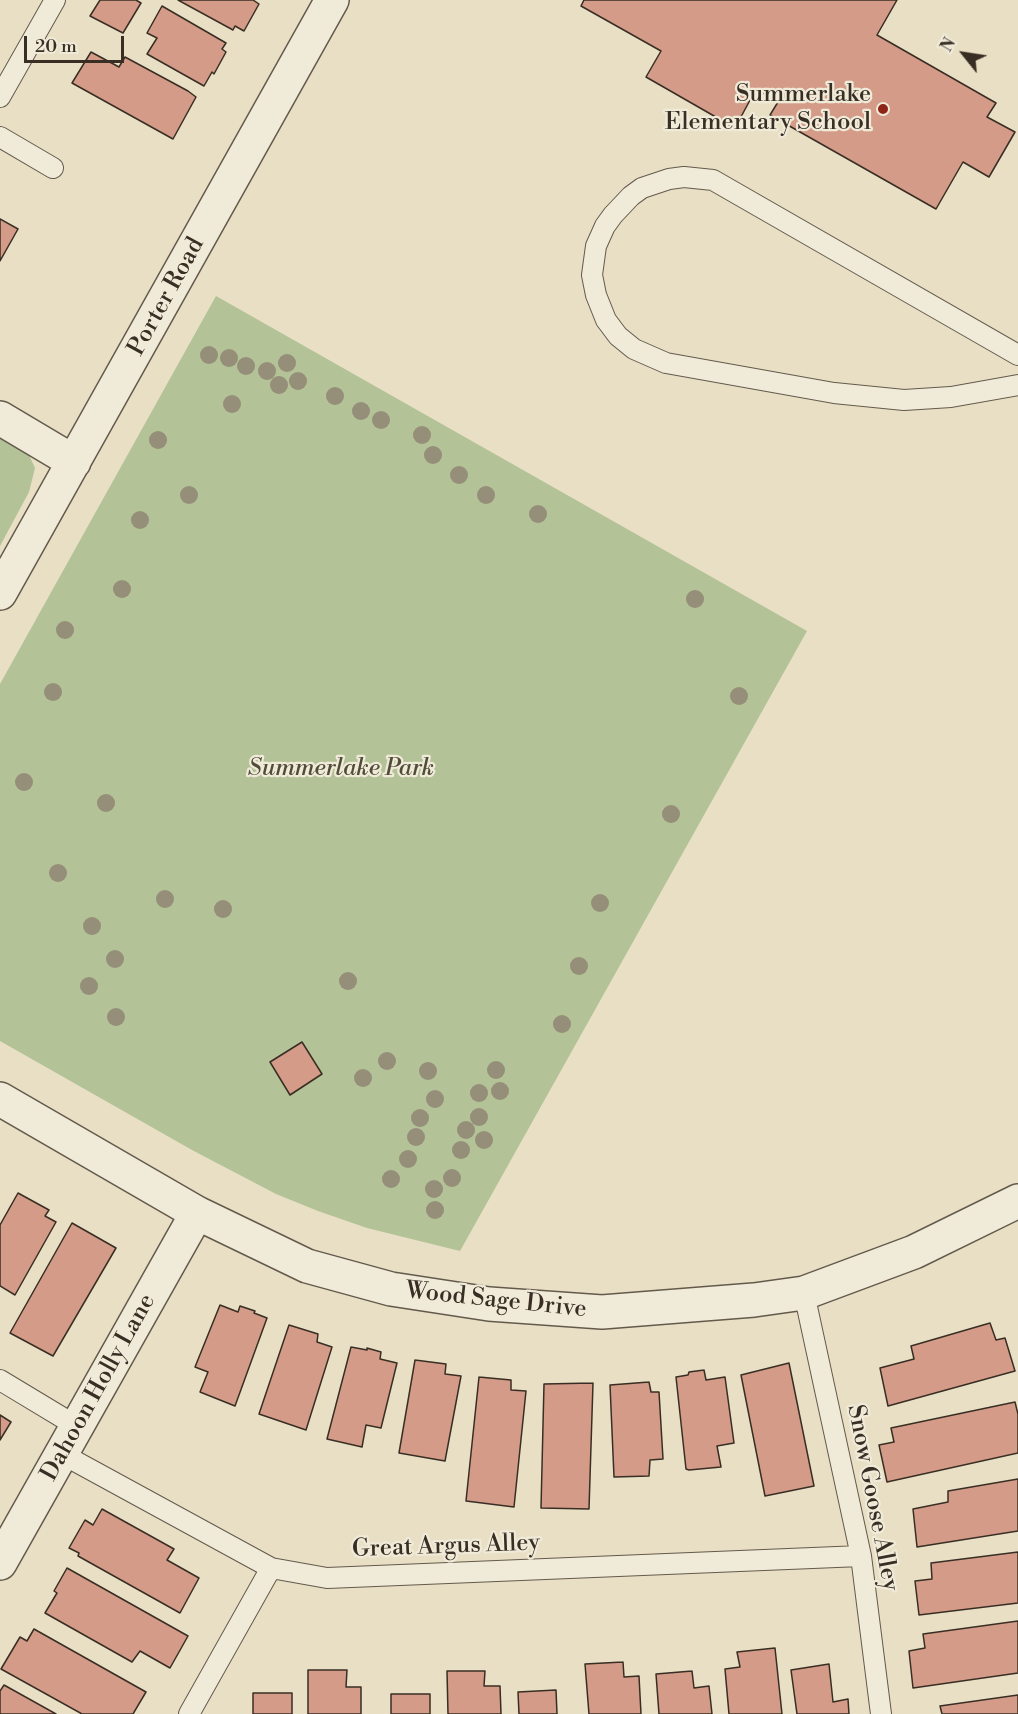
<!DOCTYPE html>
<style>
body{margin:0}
#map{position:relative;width:1018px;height:1714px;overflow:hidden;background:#e8dfc5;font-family:"Libre Bodoni",serif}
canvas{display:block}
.north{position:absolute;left:934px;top:24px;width:60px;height:60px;-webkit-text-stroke:4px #f0ead9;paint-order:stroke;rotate:300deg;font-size:16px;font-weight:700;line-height:24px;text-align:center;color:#382e23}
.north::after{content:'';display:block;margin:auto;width:21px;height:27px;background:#382e23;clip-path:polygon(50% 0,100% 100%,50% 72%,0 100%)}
.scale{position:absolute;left:24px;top:36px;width:100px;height:27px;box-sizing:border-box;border:3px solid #382e23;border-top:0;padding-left:8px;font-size:18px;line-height:21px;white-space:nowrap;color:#382e23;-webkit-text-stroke:4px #f0ead9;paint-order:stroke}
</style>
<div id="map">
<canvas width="1018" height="1714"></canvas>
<div class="north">N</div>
<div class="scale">20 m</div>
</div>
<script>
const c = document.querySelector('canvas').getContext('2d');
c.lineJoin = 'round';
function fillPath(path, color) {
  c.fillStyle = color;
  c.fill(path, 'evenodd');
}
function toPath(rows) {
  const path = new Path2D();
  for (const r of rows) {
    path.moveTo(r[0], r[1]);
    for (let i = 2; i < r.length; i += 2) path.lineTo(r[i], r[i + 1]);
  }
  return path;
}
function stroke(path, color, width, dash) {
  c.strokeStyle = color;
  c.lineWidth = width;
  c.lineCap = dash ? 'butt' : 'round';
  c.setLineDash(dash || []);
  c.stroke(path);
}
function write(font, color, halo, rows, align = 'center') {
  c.font = font + ' "Libre Bodoni",serif';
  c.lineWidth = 4.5;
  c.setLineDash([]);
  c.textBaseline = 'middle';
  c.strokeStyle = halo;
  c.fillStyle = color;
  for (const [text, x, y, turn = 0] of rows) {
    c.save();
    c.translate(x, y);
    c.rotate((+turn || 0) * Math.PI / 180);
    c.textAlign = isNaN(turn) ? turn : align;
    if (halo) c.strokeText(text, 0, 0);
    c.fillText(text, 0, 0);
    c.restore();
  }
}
const green = toPath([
 [216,296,807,631,460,1251,367,1228,318,1211,276,1194,192,1150,0,1041,0,684],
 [0,432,28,453,35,468,29,492,0,546]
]);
const building = toPath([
 [100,0,136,0,141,3,123,33,90,16,100,0],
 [178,0,253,0,259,4,244,31,235,26,233,30,178,0],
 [584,0,897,0,877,35,996,103,987,117,1015,132,989,177,963,162,936,209,770,115,778,102,756,89,735,128,646,77,661,51,581,6,584,0],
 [162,6,226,43,222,49,226,52,214,74,212,72,204,86,147,54,157,38,147,33,162,6],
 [91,52,119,67,125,57,188,91,196,97,173,139,72,83,91,52],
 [0,219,18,229,0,261,0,219],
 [302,1042,322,1074,290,1095,270,1062,302,1042],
 [18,1193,49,1210,45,1216,56,1222,15,1295,0,1286,0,1225,18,1193],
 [72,1223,116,1248,53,1356,10,1333,72,1223],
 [220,1305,238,1312,240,1306,255,1311,254,1313,267,1318,235,1406,200,1392,208,1372,195,1367,220,1305],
 [990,1323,996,1340,1005,1338,1015,1371,888,1406,880,1368,914,1359,911,1346,990,1323],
 [289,1325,318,1334,317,1342,332,1347,306,1430,259,1414,289,1325],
 [351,1347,367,1350,367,1348,381,1352,380,1359,397,1363,381,1428,366,1425,362,1447,327,1439,351,1347],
 [415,1360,446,1364,445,1374,461,1376,445,1461,399,1453,415,1360],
 [789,1363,814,1486,765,1496,741,1375,789,1363],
 [704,1370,706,1380,725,1377,734,1443,717,1446,721,1467,689,1470,686,1469,676,1377,688,1375,689,1372,704,1370],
 [479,1377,511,1380,511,1390,526,1391,514,1507,466,1501,479,1377],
 [649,1382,651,1392,659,1392,663,1459,650,1460,649,1476,614,1477,610,1385,649,1382],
 [593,1383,589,1509,541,1508,544,1384,593,1383],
 [1015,1402,1018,1414,1018,1453,887,1482,879,1445,894,1442,891,1428,1015,1402],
 [0,1415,11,1422,0,1440,0,1415],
 [1018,1479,1018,1531,917,1547,913,1509,948,1502,948,1491,1018,1479],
 [102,1509,174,1549,167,1560,199,1578,180,1613,78,1556,79,1553,69,1548,85,1520,93,1525,102,1509],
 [1018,1552,1018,1603,919,1615,915,1581,932,1579,931,1563,1018,1552],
 [67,1568,188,1636,170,1668,140,1651,132,1662,45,1613,57,1593,54,1591,67,1568],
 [1018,1621,1018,1673,913,1688,909,1651,925,1648,923,1634,1018,1621],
 [34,1629,146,1692,133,1714,82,1714,1,1669,20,1637,27,1641,34,1629],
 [775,1648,782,1714,729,1714,725,1669,740,1667,737,1652,775,1648],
 [623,1662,624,1677,639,1676,641,1714,589,1714,585,1664,623,1662],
 [829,1664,833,1702,848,1699,849,1714,797,1714,791,1670,829,1664],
 [308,1670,347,1670,346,1687,361,1687,361,1714,308,1714,308,1670],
 [447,1671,485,1671,484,1686,500,1686,501,1714,448,1714,447,1671],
 [692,1671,694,1688,709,1686,712,1714,659,1714,656,1674,692,1671],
 [4,1685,56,1714,0,1714,0,1691,4,1685],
 [556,1690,557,1714,519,1714,518,1692,556,1690],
 [253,1693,292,1693,292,1714,253,1714,253,1693],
 [391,1694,430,1694,430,1714,391,1714,391,1694],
 [1018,1695,1018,1714,942,1714,940,1706,1018,1695]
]);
const lane = toPath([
 [0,97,55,0],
 [0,137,53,168],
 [1018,355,713,180,684,177,669,179,642,188,631,196,613,215,605,226,596,246,592,275,596,295,606,320,618,336,634,349,666,363,834,393,904,400,951,397,1018,385],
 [804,1293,861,1556,881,1714],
 [0,1380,78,1427],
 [62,1454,271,1568,327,1578,861,1556],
 [189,1714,271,1568]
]);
const street = toPath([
 [0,418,74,462],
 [0,593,332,0],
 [0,1099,197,1213,307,1266,391,1289,489,1304,602,1312,754,1300,804,1293,914,1252,1018,1201],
 [0,1563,197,1213]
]);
const trees = [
 [209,355],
 [229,358],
 [287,363],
 [246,366],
 [267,371],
 [298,381],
 [279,385],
 [335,396],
 [232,404],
 [361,411],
 [381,420],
 [422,435],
 [158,440],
 [433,455],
 [459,475],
 [189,495],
 [486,495],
 [538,514],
 [140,520],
 [122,589],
 [695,599],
 [65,630],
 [53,692],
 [739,696],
 [24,782],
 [106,803],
 [671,814],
 [58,873],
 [165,899],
 [600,903],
 [223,909],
 [92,926],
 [115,959],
 [579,966],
 [348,981],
 [89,986],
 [116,1017],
 [562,1024],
 [387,1061],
 [496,1070],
 [428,1071],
 [363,1078],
 [500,1091],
 [479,1093],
 [435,1099],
 [479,1117],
 [420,1118],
 [466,1130],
 [416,1137],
 [484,1140],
 [461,1150],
 [408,1159],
 [452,1178],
 [391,1179],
 [434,1189],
 [435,1210]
];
const markers = [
 [883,109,6,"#8f2418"]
];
const poiNames = [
 ["Summerlake",871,95],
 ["Elementary School",871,123]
];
const streetNames = [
 ["Porter Road",167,297,-61],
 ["Wood Sage Drive",496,1301,6],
 ["Dahoon Holly Lane",99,1388,-61],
 ["Snow Goose Alley",872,1498,79],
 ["Great Argus Alley",446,1547,-2]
];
const parkNames = [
 ["Summerlake Park",341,769]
];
fillPath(green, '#b3c297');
fillPath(building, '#d49b88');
stroke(building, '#382e23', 1.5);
stroke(lane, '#645a4c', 22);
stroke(street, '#645a4c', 36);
stroke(lane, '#f0ead9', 20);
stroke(street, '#f0ead9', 33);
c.fillStyle = '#958e79';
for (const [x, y] of trees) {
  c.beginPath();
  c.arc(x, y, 9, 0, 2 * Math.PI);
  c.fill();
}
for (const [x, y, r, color] of markers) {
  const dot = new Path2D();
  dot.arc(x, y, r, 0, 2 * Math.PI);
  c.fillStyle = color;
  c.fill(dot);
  stroke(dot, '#f0ead9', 2);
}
write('24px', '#382e23', '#f0ead9', poiNames, 'right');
write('24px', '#382e23', '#f0ead9', streetNames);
write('italic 24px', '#514c3a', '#f0ead9', parkNames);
</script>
